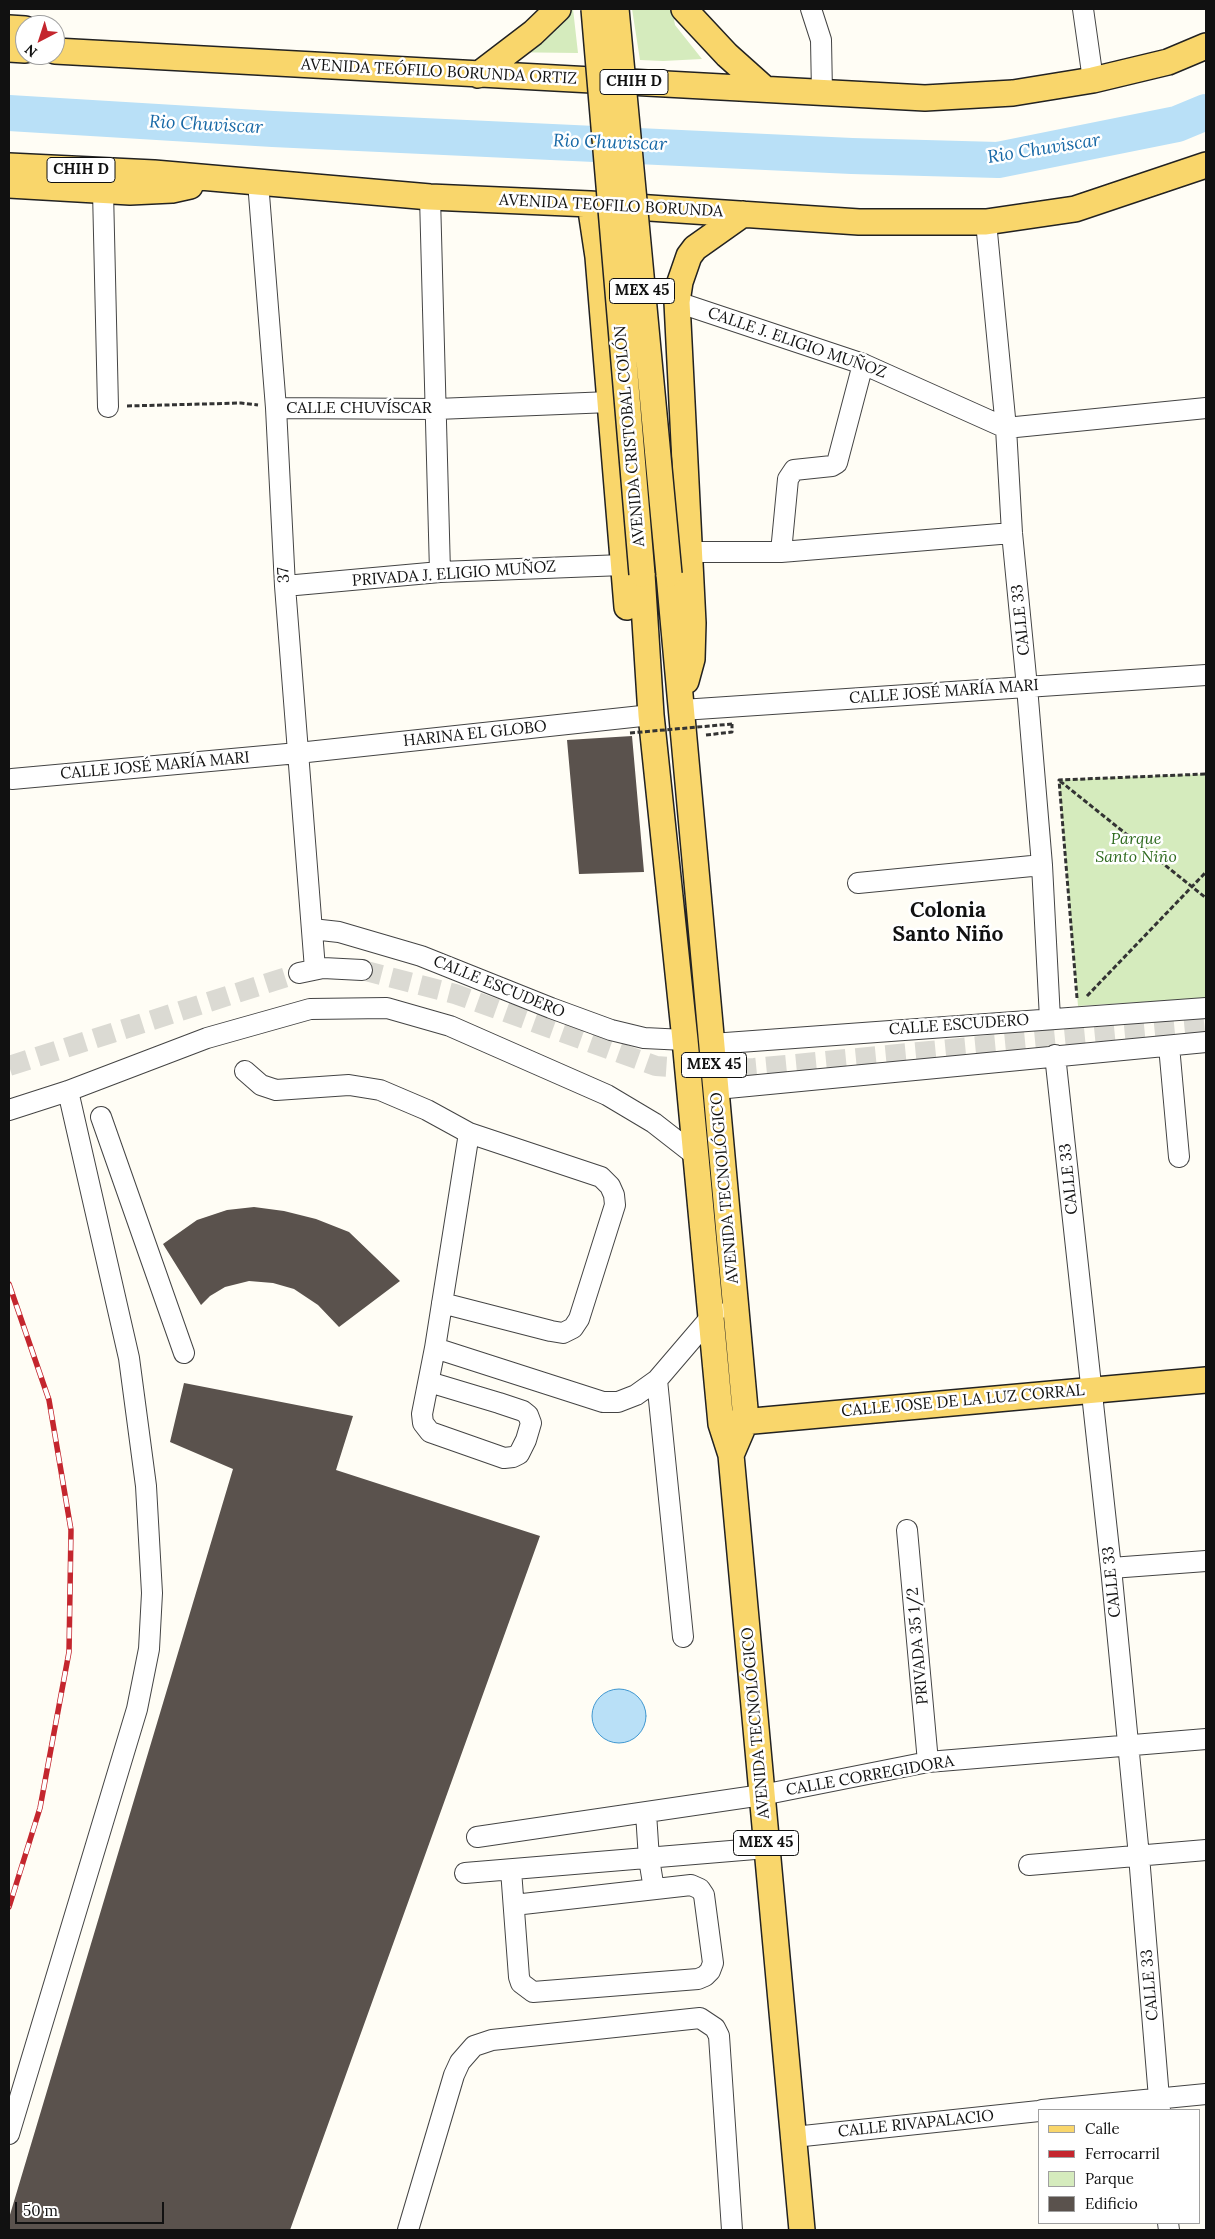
<!DOCTYPE html>
<meta charset="utf-8">
<style>
body{margin:0}
#map{position:relative;width:1215px;height:2239px;overflow:hidden;background:#fffdf5;font-family:Lora,serif}
canvas{display:block}
.frame{position:absolute;inset:0;border:10px solid #111;pointer-events:none}
.legend{position:absolute;left:1038px;top:2109px;width:162px;height:115px;box-sizing:border-box;background:#fff;border:1px solid #a0a0a0;margin:0;padding:6px 9px;list-style:none;font-size:15px;color:#111}
.legend li{display:flex;align-items:center;gap:10px;height:25px}
.legend b{width:25px;border:1px solid #a0a0a0}
.north{position:absolute;left:15px;top:15px;width:50px;height:50px;box-sizing:border-box;background:#fff;border:1px solid #a0a0a0;border-radius:50%;rotate:220deg;font-size:14px;font-weight:700;line-height:20px;text-align:center;color:#111}
.north::after{content:'';display:block;margin:auto;width:18px;height:22px;background:#c4262e;clip-path:polygon(50% 0,100% 100%,50% 72%,0 100%)}
.scale{position:absolute;left:15px;top:2202px;width:149px;height:22px;box-sizing:border-box;border:2px solid #111;border-top:0;padding-left:6px;font-size:15px;line-height:18px;white-space:nowrap;color:#111;-webkit-text-stroke:4px #fff;paint-order:stroke}
</style>
<div id="map">
<canvas width="1215" height="2239"></canvas>
<div class="frame"></div>
<ul class="legend">
<li><b style="height:6px;background:#f9d66b"></b>Calle</li>
<li><b style="height:6px;background:#c4262e"></b>Ferrocarril</li>
<li><b style="height:14px;background:#d5ebbd"></b>Parque</li>
<li><b style="height:14px;background:#5a524d"></b>Edificio</li>
</ul>
<div class="north">N</div>
<div class="scale">50 m</div>
</div>
<script>
const c = document.querySelector('canvas').getContext('2d');
c.lineJoin = 'round';
function fillPath(path, color) {
  c.fillStyle = color;
  c.fill(path, 'evenodd');
}
function toPath(rows) {
  const path = new Path2D();
  for (const r of rows) {
    if (r.length === 3) {
      path.moveTo(r[0] + r[2], r[1]);
      path.arc(r[0], r[1], r[2], 0, 2 * Math.PI);
      continue;
    }
    path.moveTo(r[0], r[1]);
    for (let i = 2; i < r.length; i += 2) path.lineTo(r[i], r[i + 1]);
  }
  return path;
}
function stroke(path, color, width, dash) {
  c.strokeStyle = color;
  c.lineWidth = width;
  c.lineCap = dash ? 'butt' : 'round';
  c.setLineDash(dash || []);
  c.stroke(path);
}
function write(font, color, halo, rows, align = 'center') {
  c.font = font + ' Lora,serif';
  c.lineWidth = 5;
  c.setLineDash([]);
  c.textBaseline = 'middle';
  c.strokeStyle = halo;
  c.fillStyle = color;
  for (const [text, x, y, turn = 0] of rows) {
    c.save();
    c.translate(x, y);
    c.rotate((+turn || 0) * Math.PI / 180);
    c.textAlign = isNaN(turn) ? turn : align;
    if (halo) c.strokeText(text, 0, 0);
    c.fillText(text, 0, 0);
    c.restore();
  }
}
const green = toPath([
 [566,9,573,9,578,53,496,52],
 [632,9,672,9,675,25,702,59,663,61,640,60],
 [1206,774,1206,998,1078,1006,1059,780]
]);
const water = toPath([
 [619,1716,27]
]);
const river = toPath([
 [9,113,273,129,852,156,998,160,1177,124,1206,112]
]);
const building = toPath([
 [632,736,644,872,579,874,567,740],
 [254,1207,284,1211,316,1219,349,1232,400,1281,339,1327,318,1305,294,1289,273,1283,249,1281,225,1287,210,1296,201,1305,163,1244,197,1220,227,1210],
 [184,1383,353,1416,336,1470,540,1536,290,2230,9,2230,9,2218,233,1469,170,1442]
]);
const minorTunnel = toPath([
 [362,970,455,994,656,1066,700,1069,754,1068,1206,1024],
 [9,1066,299,973]
]);
const path = toPath([
 [127,406,241,403,258,405],
 [706,735,732,732,732,724],
 [1060,781,1206,898],
 [1087,996,1206,872],
 [1077,998,1059,780,1206,774]
]);
const minor = toPath([
 [811,9,821,40,822,93],
 [1083,9,1093,80],
 [258,182,276,408,285,586,315,969],
 [103,191,108,407],
 [430,197,440,572],
 [986,222,1006,428,1012,533,1027,687,1042,865,1050,1019],
 [677,302,863,364,1006,428,1206,408],
 [276,408,437,409,610,402],
 [688,552,781,552,1012,533],
 [781,552,788,479,794,470,832,466,837,463,863,364],
 [285,586,440,572,623,565],
 [682,710,1206,675],
 [12,779,298,753,651,715],
 [858,883,1042,865],
 [312,929,339,932,421,956,551,1008,611,1030,644,1038,685,1040],
 [299,973,323,968,362,970],
 [712,1044,1206,1008],
 [1169,1046,1179,1157],
 [1055,1055,1111,1568,1139,1856,1160,2110],
 [245,1071,261,1085,276,1090,349,1085,380,1090,427,1110,469,1133,435,1348],
 [717,1089,1206,1042],
 [9,1110,68,1091,207,1038,310,1009,387,1008,450,1026,607,1095,654,1123,695,1155],
 [101,1117,184,1353],
 [442,1303,551,1331,563,1333,573,1328,579,1319,615,1205,614,1195,610,1186,601,1177,469,1133],
 [657,1380,683,1637],
 [429,1382,499,1403,523,1411,528,1415,531,1423,526,1440,519,1454,513,1457,504,1458,430,1432,423,1423,422,1414,435,1348,603,1402,618,1402,636,1395,657,1380,716,1311],
 [907,1530,928,1762],
 [1111,1568,1206,1561],
 [646,1813,649,1859,654,1889],
 [477,1837,762,1795,928,1762,1206,1739],
 [1029,1865,1206,1850],
 [511,1870,519,1977,521,1983,533,1992,698,1979,705,1976,710,1971,713,1963,704,1895,700,1889,691,1885,514,1905],
 [465,1873,767,1848],
 [1042,2110,1206,2094],
 [9,2134,137,1709,149,1649,152,1593,146,1486,129,1358,68,1091],
 [794,2137,1039,2111],
 [1168,2223,1169,2230],
 [408,2230,454,2075,460,2062,474,2046,492,2040,700,2018,715,2028,719,2036,732,2230]
]);
const major = toPath([
 [684,9,727,55,765,89],
 [9,28,25,29],
 [9,49,25,50],
 [55,51,925,98,1013,93,1093,80,1168,62,1206,46],
 [478,75,533,33,558,9],
 [9,166,154,173,430,197,590,204,859,222,986,222,1075,209,1206,165],
 [9,185,130,192,172,190,190,186],
 [590,204,598,257,627,607],
 [642,574,651,715,685,1040,721,1424,731,1455,802,2230],
 [669,574,746,1420,731,1455],
 [686,681,692,659,693,623,677,302,680,282,689,256,695,248,743,214],
 [731,1423,1206,1380]
]);
const rail = toPath([
 [9,1284,49,1400,71,1530,69,1652,40,1808,9,1907]
]);
const pathBridge = toPath([
 [630,733,732,724]
]);
const majorBridge = toPath([
 [594,9,642,574],
 [616,9,669,574]
]);
const shields = [
 [634,82,68],
 [81,170,68],
 [642,291,65],
 [714,1065,65],
 [766,1843,65]
];
const shieldNames = [
 ["CHIH D",634,82],
 ["CHIH D",81,170],
 ["MEX 45",642,291],
 ["MEX 45",714,1065],
 ["MEX 45",766,1843]
];
const streetNames = [
 ["AVENIDA TEÓFILO BORUNDA ORTIZ",439,72,3],
 ["AVENIDA TEOFILO BORUNDA",611,206,3],
 ["CALLE J. ELIGIO MUÑOZ",797,343,19],
 ["CALLE CHUVÍSCAR",359,408],
 ["AVENIDA CRISTOBAL COLÓN",630,436,-95],
 ["PRIVADA J. ELIGIO MUÑOZ",454,574,-4],
 ["37",284,575,-93],
 ["CALLE 33",1021,620,-96],
 ["CALLE JOSÉ MARÍA MARI",944,692,-4],
 ["HARINA EL GLOBO",475,734,-6],
 ["CALLE JOSÉ MARÍA MARI",155,766,-5],
 ["CALLE ESCUDERO",499,987,22],
 ["CALLE ESCUDERO",959,1025,-4],
 ["CALLE 33",1069,1179,-96],
 ["AVENIDA TECNOLÓGICO",725,1188,-95],
 ["CALLE JOSE DE LA LUZ CORRAL",963,1401,-5],
 ["CALLE 33",1112,1582,-96],
 ["PRIVADA 35 1/2",918,1646,-95],
 ["AVENIDA TECNOLÓGICO",756,1723,-95],
 ["CALLE CORREGIDORA",870,1776,-10],
 ["CALLE 33",1150,1985,-95],
 ["CALLE RIVAPALACIO",916,2124,-6]
];
const parkNames = [
 ["Parque",1136,839],
 ["Santo Niño",1136,857]
];
const waterNames = [
 ["Rio Chuviscar",206,125,3],
 ["Rio Chuviscar",610,143,2],
 ["Rio Chuviscar",1044,149,-9]
];
const districtNames = [
 ["Colonia",948,911],
 ["Santo Niño",948,935]
];
fillPath(green, '#d5ebbd');
fillPath(water, '#b9e0f7');
stroke(water, '#3f96cf', 1);
stroke(river, '#b9e0f7', 36);
fillPath(building, '#5a524d');
stroke(minorTunnel, '#dbdad3', 20, [20, 10]);
stroke(minor, '#444', 22);
stroke(major, '#222', 28);
stroke(path, '#333', 3, [5, 2.5]);
stroke(minor, '#fff', 20);
stroke(major, '#f9d66b', 25);
stroke(rail, '#c4262e', 5.5);
stroke(rail, '#fff', 4, [11]);
stroke(majorBridge, '#222', 28, []);
stroke(pathBridge, '#333', 3, [5, 2.5]);
stroke(majorBridge, '#f9d66b', 25);
for (const [x, y, w] of shields) {
  const box = new Path2D();
  box.roundRect(x - w / 2, y - 12.5, w, 25, 4);
  c.fillStyle = '#fff';
  c.fill(box);
  stroke(box, '#111', 1);
}
write('bold 15px', '#111', null, shieldNames);
write('16px', '#111', '#fff', streetNames);
write('italic 16px', '#2f6b1f', '#fff', parkNames);
write('italic 18px', '#1768a6', '#fff', waterNames);
write('bold 21px', '#111', '#fff', districtNames);
</script>
